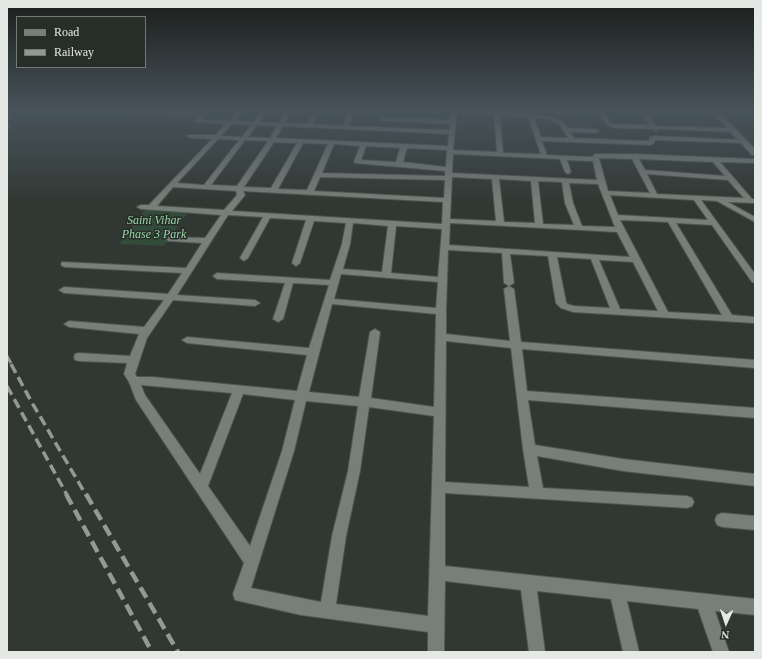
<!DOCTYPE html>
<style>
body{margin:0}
#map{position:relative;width:762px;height:659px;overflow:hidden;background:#313833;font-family:Georgia,serif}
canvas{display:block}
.frame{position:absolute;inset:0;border:8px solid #e5e9e5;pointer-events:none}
.legend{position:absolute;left:16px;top:16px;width:130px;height:52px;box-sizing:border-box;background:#272e29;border:1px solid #737974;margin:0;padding:5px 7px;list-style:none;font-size:12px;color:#e5e9e5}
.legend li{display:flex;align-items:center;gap:8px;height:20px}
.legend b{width:20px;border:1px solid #737974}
.north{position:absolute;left:706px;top:603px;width:40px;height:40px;-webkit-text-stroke:3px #272e29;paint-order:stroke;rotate:183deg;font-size:11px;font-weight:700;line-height:16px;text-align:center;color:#e5e9e5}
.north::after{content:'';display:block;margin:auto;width:14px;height:18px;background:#e5e9e5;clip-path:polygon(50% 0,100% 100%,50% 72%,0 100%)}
</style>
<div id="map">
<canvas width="762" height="659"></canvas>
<div class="frame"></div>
<ul class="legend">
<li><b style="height:5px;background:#777f79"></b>Road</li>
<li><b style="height:5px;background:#939994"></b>Railway</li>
</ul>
<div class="north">N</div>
</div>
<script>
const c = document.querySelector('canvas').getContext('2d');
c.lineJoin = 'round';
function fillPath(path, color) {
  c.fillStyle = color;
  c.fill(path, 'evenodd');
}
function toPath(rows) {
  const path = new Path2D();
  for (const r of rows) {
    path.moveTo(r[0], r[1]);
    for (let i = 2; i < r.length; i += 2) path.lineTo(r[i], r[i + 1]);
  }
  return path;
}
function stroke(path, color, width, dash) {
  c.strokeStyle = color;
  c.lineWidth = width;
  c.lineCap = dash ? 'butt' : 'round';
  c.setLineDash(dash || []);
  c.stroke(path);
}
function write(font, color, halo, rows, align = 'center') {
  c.font = font + ' Georgia,serif';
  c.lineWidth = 3;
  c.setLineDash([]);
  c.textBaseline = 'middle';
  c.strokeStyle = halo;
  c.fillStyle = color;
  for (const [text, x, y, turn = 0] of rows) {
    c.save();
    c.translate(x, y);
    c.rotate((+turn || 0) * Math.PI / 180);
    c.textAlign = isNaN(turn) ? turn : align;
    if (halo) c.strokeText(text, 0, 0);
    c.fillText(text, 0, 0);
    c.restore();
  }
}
const green = toPath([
 [145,209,188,212,164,246,119,244]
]);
const streetTunnel = toPath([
 [7,128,10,112]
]);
const street = toPath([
 [136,112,208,112,201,120,229,121,237,112,243,112,235,121,254,122,261,112,267,112,259,122,279,123,285,112,291,112,284,123,308,124,314,112,320,112,313,124,343,126,349,112,355,112,348,126,449,130,450,124,382,121,379,119,382,117,450,120,451,112,457,112,453,150,497,152,494,115,462,114,459,112,530,113,552,117,564,123,568,128,596,129,599,131,596,133,570,132,574,138,649,141,650,137,655,136,745,140,745,142,743,143,655,140,654,143,651,145,542,141,547,155,592,157,595,154,634,154,755,159,755,163,720,162,752,199,755,199,755,203,728,202,755,217,755,222,717,201,701,200,755,274,755,283,752,282,712,225,676,223,732,315,755,317,755,323,573,312,561,308,556,303,548,256,510,254,514,283,509,286,504,283,502,253,448,250,446,311,446,334,510,341,504,289,509,286,514,289,521,342,755,360,755,368,522,349,527,391,755,408,755,418,528,400,535,445,623,459,755,474,755,486,623,471,537,456,543,488,687,496,692,498,694,502,692,506,687,508,445,493,445,566,755,599,755,615,715,611,729,652,713,652,698,609,627,601,639,652,623,652,611,599,537,591,545,652,529,652,521,590,445,581,444,652,428,652,428,632,301,615,235,600,233,594,244,563,136,400,129,382,124,374,127,363,79,361,75,360,74,357,75,354,79,353,130,356,139,334,69,327,64,324,69,321,144,327,164,300,64,293,59,290,64,287,168,294,182,273,65,267,62,266,61,264,62,262,186,268,202,243,169,241,165,239,169,237,205,238,221,215,141,209,137,207,141,205,149,205,212,139,190,138,187,136,188,135,215,135,226,124,195,122,194,121,199,116,139,114,136,112],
 [500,115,528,117,541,154,503,153,500,115],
 [534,117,549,119,560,125,568,138,541,137,534,117],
 [232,124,251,125,242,137,221,136,232,124],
 [257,125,277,126,270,138,248,137,257,125],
 [283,126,449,134,448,146,276,138,283,126],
 [218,139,239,140,204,185,177,183,218,139],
 [245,140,268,141,237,186,211,185,245,140],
 [274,142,297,143,271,188,244,187,274,142],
 [303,143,328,144,307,190,278,189,303,143],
 [334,144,360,146,354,162,355,163,445,171,445,176,322,173,334,144],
 [366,146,400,148,396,162,361,160,366,146],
 [407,148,447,150,446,167,403,162,407,148],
 [453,154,560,159,565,172,568,174,571,172,567,160,593,161,597,180,452,173,453,154],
 [599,158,632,159,650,193,608,191,599,158],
 [639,159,713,162,725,176,645,170,639,159],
 [647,174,728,180,744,198,657,194,647,174],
 [320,177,445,180,444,198,314,191,320,177],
 [452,177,492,179,496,221,450,219,452,177],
 [499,179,531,181,535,223,504,222,499,179],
 [538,181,562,182,565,203,574,225,543,224,538,181],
 [569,183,598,184,615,227,582,226,573,203,569,183],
 [173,187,236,191,237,195,224,210,157,206,173,187],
 [243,191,443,202,442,224,232,211,245,195,243,191],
 [610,195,694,200,708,220,618,215,610,195],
 [228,215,263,217,240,258,244,261,248,258,270,218,306,220,292,263,296,266,300,263,314,221,346,223,342,244,330,280,217,273,213,276,217,279,285,283,273,319,278,322,283,319,293,283,329,285,309,348,187,337,182,340,187,343,307,355,297,391,152,377,137,377,135,374,147,338,173,300,255,306,260,303,255,300,177,295,228,215],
 [620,220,668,222,722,315,668,312,620,220],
 [353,223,388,226,382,272,343,269,350,244,353,223],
 [450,223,617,232,630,257,449,245,450,223],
 [396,226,442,229,438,277,391,273,396,226],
 [557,257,591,259,610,308,574,306,567,304,566,302,557,257],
 [599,260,633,262,658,311,620,309,599,260],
 [341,274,438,282,436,308,334,299,341,274],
 [332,304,436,314,434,407,371,398,380,332,375,329,370,332,359,397,309,392,332,304],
 [446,341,511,348,523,449,529,487,445,482,446,341],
 [141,385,232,393,200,474,145,395,141,385],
 [243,394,295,400,282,451,250,546,208,486,243,394],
 [306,401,358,406,348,471,332,536,321,602,251,588,294,451,306,401],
 [369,407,434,416,428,616,336,604,346,536,360,471,369,407],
 [556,112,562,112,563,114,558,115,556,112],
 [597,112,603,112,612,124,615,124,650,125,640,112,646,112,656,126,732,128,735,130,732,132,659,129,656,131,653,129,615,128,608,126,597,112],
 [722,513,755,516,755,530,722,527,717,525,715,520,717,515,722,513]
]);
const secondary = toPath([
 [712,112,719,112,755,149,755,155,752,155,712,112]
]);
const railFar2 = toPath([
 [7,356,12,365]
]);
const railFar1 = toPath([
 [11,364,31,401,86,495],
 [7,386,67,495]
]);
const rail = toPath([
 [66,494,152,652],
 [86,494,178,652]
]);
const farParknames = [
 ["Saini Vihar",154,221],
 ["Phase 3 Park",154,235]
];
fillPath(green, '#334b39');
stroke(streetTunnel, '#4c534e', 6, [6, 3]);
stroke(street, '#4e544f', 2);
stroke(secondary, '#4e544f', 2);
fillPath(street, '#777f79');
fillPath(secondary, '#777f79');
stroke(railFar2, '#939994', 3, [8, 4]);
stroke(railFar1, '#939994', 3.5, [10, 5]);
stroke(rail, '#939994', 4.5, [12, 6]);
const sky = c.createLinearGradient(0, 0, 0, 204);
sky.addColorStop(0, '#1b1f1c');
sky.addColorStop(0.55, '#48535b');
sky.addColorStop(1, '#48535b00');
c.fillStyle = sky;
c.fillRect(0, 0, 762, 204);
write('italic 12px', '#9ad7a8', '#272e29', farParknames);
</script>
